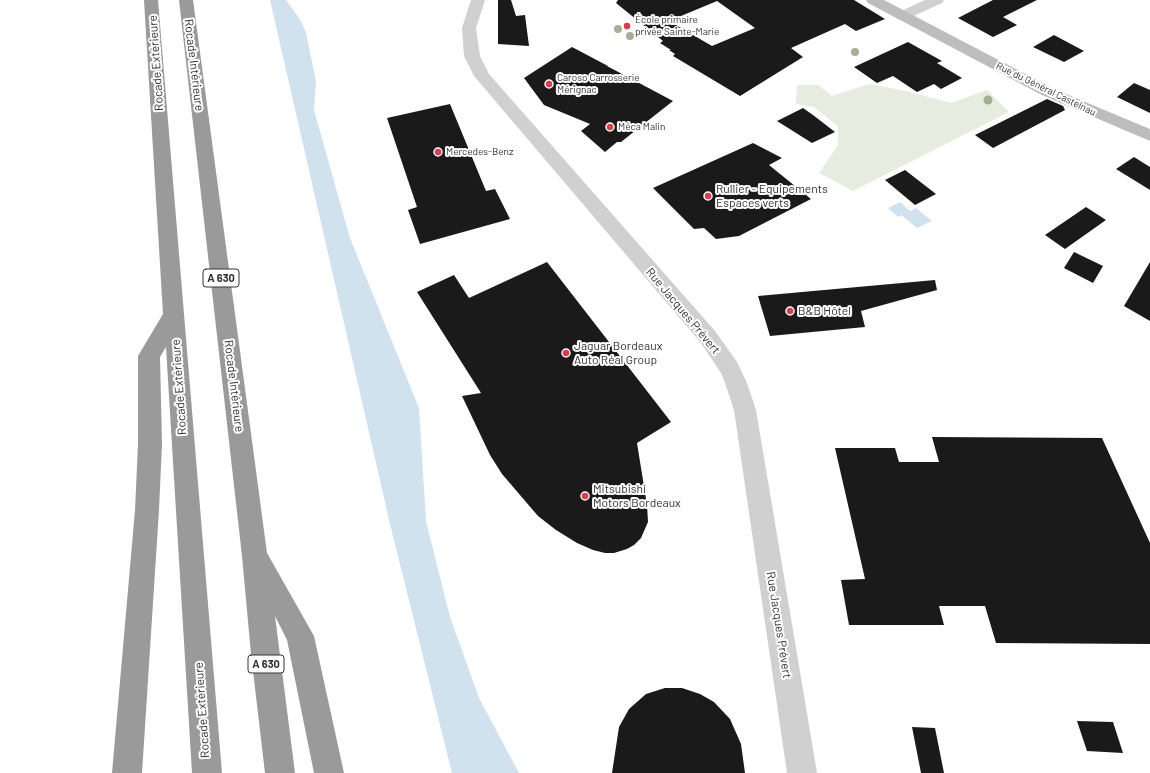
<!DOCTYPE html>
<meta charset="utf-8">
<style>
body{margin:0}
canvas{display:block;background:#fff}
</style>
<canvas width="1150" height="773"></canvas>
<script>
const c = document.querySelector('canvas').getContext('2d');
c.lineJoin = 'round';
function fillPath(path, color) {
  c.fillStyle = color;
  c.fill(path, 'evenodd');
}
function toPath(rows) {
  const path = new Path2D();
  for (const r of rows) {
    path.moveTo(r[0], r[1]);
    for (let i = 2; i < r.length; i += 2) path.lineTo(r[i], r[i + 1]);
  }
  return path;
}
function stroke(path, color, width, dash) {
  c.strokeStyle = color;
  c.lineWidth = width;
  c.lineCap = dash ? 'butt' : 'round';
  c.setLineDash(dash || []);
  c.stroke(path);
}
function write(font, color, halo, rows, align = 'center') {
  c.font = font + ' Barlow,sans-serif';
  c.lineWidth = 4;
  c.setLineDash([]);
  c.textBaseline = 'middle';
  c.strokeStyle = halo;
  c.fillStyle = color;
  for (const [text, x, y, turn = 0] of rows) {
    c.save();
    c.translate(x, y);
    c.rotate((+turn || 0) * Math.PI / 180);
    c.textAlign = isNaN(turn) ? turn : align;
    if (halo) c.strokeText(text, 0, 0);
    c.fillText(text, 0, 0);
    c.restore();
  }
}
const green = toPath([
 [869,84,906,91,951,103,987,90,1009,112,853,191,819,173,838,145,838,126,814,107,796,104,797,85,819,85,832,96]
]);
const water = toPath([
 [270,0,286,0,301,21,306,33,316,81,314,110,350,238,419,408,426,521,450,617,479,698,519,773,452,773,390,524],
 [900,202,910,211,916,208,932,221,917,228,901,215,898,217,888,208]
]);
const building = toPath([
 [498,0,511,0,516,16,525,15,529,46,498,44],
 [618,0,854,0,885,19,856,31,845,24,791,48,803,57,740,96,673,56,675,54,669,50,671,50,660,43,663,41,616,3],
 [717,1,755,28,712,46,669,21],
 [993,0,1037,0,1003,17,1017,25,993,37,958,18],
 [1054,35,1084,51,1064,62,1033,47],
 [908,42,942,61,937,63,962,78,941,89,934,84,917,92,893,76,877,83,854,67],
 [572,47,608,66,607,66,673,101,621,142,617,142,605,152,581,131,590,124,544,105,524,78],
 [1134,83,1150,90,1150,113,1117,97],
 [1047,99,1063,106,1065,110,993,148,975,135],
 [450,104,486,191,495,189,510,219,420,244,408,210,417,207,387,118],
 [803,108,813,115,835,132,812,143,777,121],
 [753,143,782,158,769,165,811,199,739,236,716,239,704,228,694,229,653,188],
 [1134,157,1150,167,1150,190,1116,169],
 [905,170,936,194,915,205,885,180],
 [1086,207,1106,220,1065,249,1045,235],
 [1074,252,1103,266,1093,283,1064,268],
 [547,262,671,422,637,443,647,505,648,522,641,538,634,545,627,549,614,553,605,553,593,550,577,543,556,530,538,516,502,474,490,455,462,396,481,393,417,292,454,275,469,298],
 [1150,262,1150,321,1124,306],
 [935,280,937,290,861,311,865,327,770,336,758,296],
 [932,437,1102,438,1150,543,1150,644,996,643,985,606,939,606,944,625,849,625,841,580,865,579,835,448,895,448,899,462,939,462],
 [665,688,682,688,700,694,714,702,730,719,741,744,745,773,612,773,619,727,629,709,646,694],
 [1077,721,1113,722,1123,753,1087,751],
 [912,727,935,728,944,773,921,773]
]);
const street = toPath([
 [471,0,485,0,476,28,480,56,489,74,715,331,737,362,747,383,756,410,817,773,787,773,734,410,725,383,721,373,701,343,474,76,464,56,462,28,471,0],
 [925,0,944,0,942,3,907,19,902,20,897,19,895,16,897,13,925,0]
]);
const secondary = toPath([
 [866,0,884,0,1054,89,1150,129,1150,141,1042,95,868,3,866,0]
]);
const highway = toPath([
 [144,0,158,0,222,773,192,773,166,347,160,357,162,444,159,510,142,773,112,773,135,510,138,444,138,356,163,314,144,0],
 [179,0,193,0,267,553,314,636,344,773,314,773,287,640,275,616,295,773,265,773,251,654,242,556,179,0]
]);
const trees = [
 [618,29,4],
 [630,36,4],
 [855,52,4],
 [988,100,4.5]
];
const markers = [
 [627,26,4,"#e63946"],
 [549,84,4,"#e63946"],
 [610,127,4,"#e63946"],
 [438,152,4,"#e63946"],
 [708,196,4,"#e63946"],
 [790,311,4,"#e63946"],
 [566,353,4,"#e63946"],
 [585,496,4,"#e63946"]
];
const farPoinames = [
 ["École primaire",635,20],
 ["privée Sainte-Marie",635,32],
 ["Caroso Carrosserie",557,78],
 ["Mérignac",557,90],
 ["Méca Malin",618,127],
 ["Mercedes-Benz",446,152]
];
const farStreetnames = [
 ["Rue du Général Castelnau",1046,89,26]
];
const shields = [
 [221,278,36],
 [266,664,36]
];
const shieldNames = [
 ["A 630",221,278],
 ["A 630",266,664]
];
const streetNames = [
 ["Rocade Extérieure",156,63,-94],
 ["Rocade Intérieure",194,65,83],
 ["Rue Jacques Prévert",683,311,50],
 ["Rocade Intérieure",234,386,83],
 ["Rocade Extérieure",179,387,-94],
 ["Rue Jacques Prévert",779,625,81],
 ["Rocade Extérieure",202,710,-94]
];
const poiNames = [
 ["Rullier - Equipements",716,189],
 ["Espaces verts",716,203],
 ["B&B Hôtel",798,311],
 ["Jaguar Bordeaux",574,346],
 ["Auto Réal Group",574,360],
 ["Mitsubishi",593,489],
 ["Motors Bordeaux",593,503]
];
fillPath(green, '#e6ecdf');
fillPath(water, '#cfe2ee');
fillPath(building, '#1a1a1a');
fillPath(street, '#d0d0d0');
fillPath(secondary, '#bdbdbd');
fillPath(highway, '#9a9a9a');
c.fillStyle = '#a2b095';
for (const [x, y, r] of trees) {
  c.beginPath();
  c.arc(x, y, r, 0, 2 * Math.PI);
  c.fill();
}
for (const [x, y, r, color] of markers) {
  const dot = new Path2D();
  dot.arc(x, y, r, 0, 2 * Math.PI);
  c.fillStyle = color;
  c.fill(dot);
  stroke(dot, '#fff', 1.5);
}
write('10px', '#333', '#fff', farPoinames, 'left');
write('10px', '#333', '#fff', farStreetnames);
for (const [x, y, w] of shields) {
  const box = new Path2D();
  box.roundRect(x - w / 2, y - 9, w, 18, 3);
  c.fillStyle = '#fff';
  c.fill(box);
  stroke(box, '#333', 1);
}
write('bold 11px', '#333', null, shieldNames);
write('12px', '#333', '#fff', streetNames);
write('12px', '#333', '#fff', poiNames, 'left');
</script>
